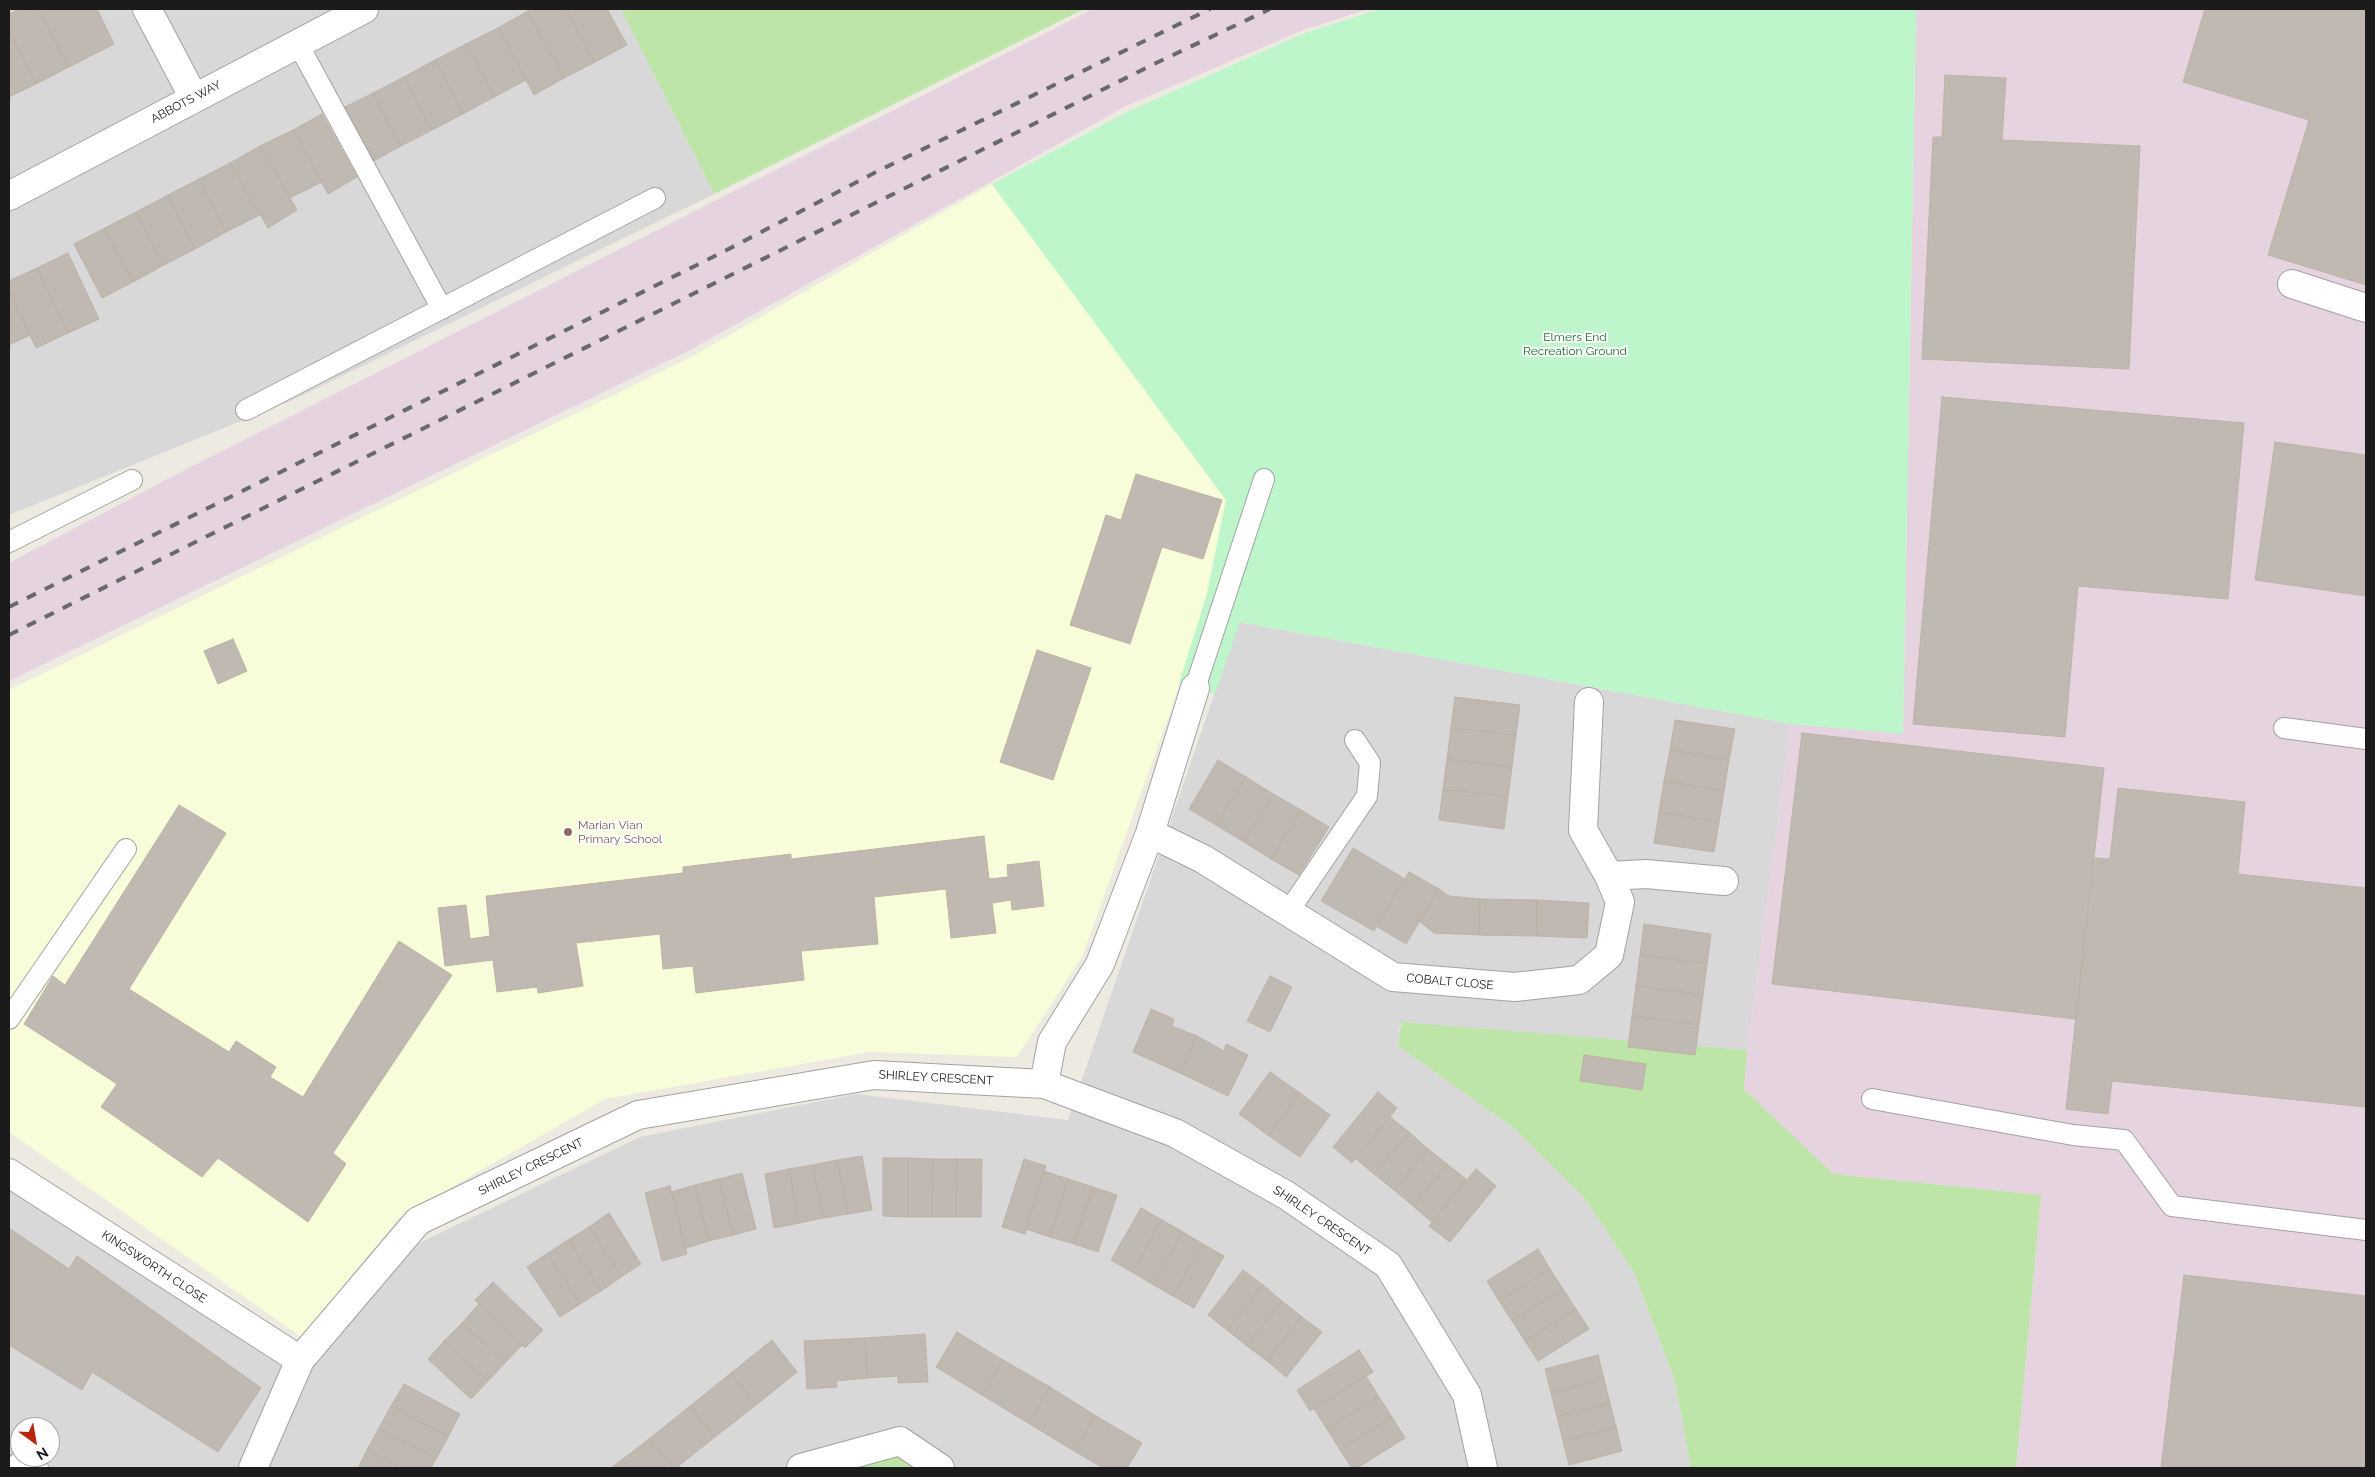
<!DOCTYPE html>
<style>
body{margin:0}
#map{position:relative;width:2375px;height:1477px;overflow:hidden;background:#eceae1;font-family:Raleway,sans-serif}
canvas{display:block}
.frame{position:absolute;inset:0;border:10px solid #1b1b1b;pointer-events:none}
.north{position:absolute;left:10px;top:1417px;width:50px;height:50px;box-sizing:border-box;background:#fff;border:1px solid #a4a4a4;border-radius:50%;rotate:148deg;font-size:14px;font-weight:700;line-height:20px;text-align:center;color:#1b1b1b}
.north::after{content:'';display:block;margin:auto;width:18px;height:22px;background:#be2408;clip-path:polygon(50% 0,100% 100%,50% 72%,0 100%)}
</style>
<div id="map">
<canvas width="2375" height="1477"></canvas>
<div class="frame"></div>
<div class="north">N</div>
</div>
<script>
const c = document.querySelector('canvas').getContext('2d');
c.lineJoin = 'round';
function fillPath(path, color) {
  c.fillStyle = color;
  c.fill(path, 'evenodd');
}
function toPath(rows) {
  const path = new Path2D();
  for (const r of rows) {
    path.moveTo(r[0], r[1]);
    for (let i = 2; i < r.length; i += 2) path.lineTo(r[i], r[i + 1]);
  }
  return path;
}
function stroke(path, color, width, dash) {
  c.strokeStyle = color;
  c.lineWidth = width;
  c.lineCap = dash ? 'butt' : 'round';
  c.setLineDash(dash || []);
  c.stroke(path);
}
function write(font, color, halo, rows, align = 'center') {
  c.font = font + ' Raleway,sans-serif';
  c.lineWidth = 4;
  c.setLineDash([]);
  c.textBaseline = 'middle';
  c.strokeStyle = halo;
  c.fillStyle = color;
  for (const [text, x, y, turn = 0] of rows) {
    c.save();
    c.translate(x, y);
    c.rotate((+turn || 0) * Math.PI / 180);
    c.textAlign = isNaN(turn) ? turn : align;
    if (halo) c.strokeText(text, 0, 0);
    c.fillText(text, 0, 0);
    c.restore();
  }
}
const residential = toPath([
 [9,9,621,9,714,194,293,400,9,515],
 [1239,622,1791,724,1747,1050,1400,1023,1398,1046,1515,1129,1584,1197,1634,1272,1675,1381,1691,1468,9,1468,9,1186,305,1376,417,1244,640,1137,856,1094,1068,1120],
 [20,1427,50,1427,50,1457,20,1457]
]);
const industrial = toPath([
 [1093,9,1368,9,1303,30,1126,106,688,351,9,681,9,563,181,472],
 [1916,9,2366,9,2366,1468,2016,1468,2041,1195,1833,1174,1744,1089,1747,1050,1791,724,1903,733]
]);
const education = toPath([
 [992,184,1226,500,1207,594,1172,707,1082,957,1017,1057,870,1052,605,1099,400,1217,301,1337,9,1132,9,690,691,357]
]);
const grass = toPath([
 [621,9,1084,9,714,194],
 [1401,1022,1747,1050,1744,1089,1833,1174,2041,1195,2016,1468,1691,1468,1675,1381,1634,1272,1584,1197,1515,1129,1398,1046],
 [900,1441,940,1468,801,1468]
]);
const park = toPath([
 [1380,9,1916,9,1903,734,1791,724,1240,622,1215,694,1179,683,1207,594,1226,500,992,184,1129,111,1305,33]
]);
const building = toPath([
 [19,9,39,9,69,67,36,84,9,30,9,14,19,9],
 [39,9,97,9,114,44,69,67,39,9],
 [533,9,566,9,595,62,564,78,528,11,533,9],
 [566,9,607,9,627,45,595,62,566,9],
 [2205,9,2366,9,2366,285,2268,255,2309,120,2183,82,2205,9],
 [528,11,564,78,534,95,498,28,528,11],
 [498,28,526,80,494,97,466,44,498,28],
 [9,30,36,84,9,97,9,30],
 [466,44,494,97,463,114,435,60,466,44],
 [435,60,463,114,432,130,404,77,435,60],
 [1945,75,2006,78,2002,140,2140,146,2129,369,1922,359,1933,137,1942,137,1945,75],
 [404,77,432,130,401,146,373,93,404,77],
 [373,93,401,146,370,163,341,109,373,93],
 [322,114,357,177,328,194,293,130,322,114],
 [293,130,322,182,290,198,260,146,293,130],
 [260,146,297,210,268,228,230,163,260,146],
 [230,163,260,215,226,232,199,179,230,163],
 [199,179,226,232,195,249,168,195,199,179],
 [168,195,195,249,164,265,136,212,168,195],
 [136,212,164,265,133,282,105,228,136,212],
 [105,228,133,282,102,298,74,244,105,228],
 [68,253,99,319,68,333,37,268,68,253],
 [37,268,68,333,36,348,9,290,9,281,37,268],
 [9,290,30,335,9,345,9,290],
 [1942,397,2244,423,2228,599,2078,586,2065,737,1913,724,1942,397],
 [2275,442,2366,455,2366,596,2255,580,2275,442],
 [1136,474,1222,500,1203,559,1162,547,1130,644,1070,625,1106,515,1121,520,1136,474],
 [233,639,247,671,218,684,204,651,233,639],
 [1037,650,1091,668,1053,780,1000,762,1037,650],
 [1455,697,1520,705,1516,735,1451,728,1455,697],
 [1675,720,1735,729,1729,760,1670,750,1675,720],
 [1451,728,1516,735,1512,767,1447,759,1451,728],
 [1802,733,2104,768,2076,1019,1772,984,1802,733],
 [1670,750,1729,760,1724,791,1664,781,1670,750],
 [1447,759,1512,767,1508,797,1443,789,1447,759],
 [1218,760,1246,777,1216,825,1189,809,1218,760],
 [1246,777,1273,794,1244,842,1216,825,1246,777],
 [1664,781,1724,791,1719,822,1659,812,1664,781],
 [2118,788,2245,802,2238,874,2366,888,2366,1107,2112,1081,2108,1114,2066,1109,2093,858,2110,859,2118,788],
 [1443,789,1508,797,1504,829,1439,820,1443,789],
 [1273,794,1301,810,1271,859,1244,842,1273,794],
 [179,805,226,833,129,989,229,1052,236,1041,276,1067,270,1077,303,1097,399,941,452,975,333,1153,346,1164,308,1222,218,1158,202,1177,101,1107,117,1084,24,1024,53,976,65,985,179,805],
 [1301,810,1329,827,1299,875,1271,859,1301,810],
 [1659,812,1719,822,1714,852,1654,843,1659,812],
 [984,836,989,879,1008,877,1007,865,1039,861,1044,906,1012,910,1011,900,992,903,996,933,951,938,946,889,874,897,878,944,801,951,804,980,696,993,693,966,663,969,660,934,576,943,583,986,538,993,537,987,497,992,493,960,445,966,438,908,466,905,470,939,490,936,486,896,683,873,683,867,791,854,791,859,984,836],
 [1353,848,1405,879,1374,931,1321,901,1353,848],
 [1409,872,1439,889,1406,944,1376,926,1409,872],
 [1439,889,1449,896,1480,899,1479,935,1434,933,1419,921,1439,889],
 [1480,899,1537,900,1537,936,1479,935,1480,899],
 [1537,900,1589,903,1587,938,1537,936,1537,900],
 [1644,924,1711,934,1707,964,1640,955,1644,924],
 [1640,955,1707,964,1703,995,1636,986,1640,955],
 [1270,976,1292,987,1270,1032,1247,1021,1270,976],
 [1636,986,1703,995,1699,1025,1632,1016,1636,986],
 [1151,1009,1174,1019,1172,1026,1197,1036,1180,1073,1133,1052,1151,1009],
 [1632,1016,1699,1025,1695,1055,1628,1047,1632,1016],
 [1197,1036,1224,1051,1226,1044,1248,1055,1228,1096,1180,1073,1197,1036],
 [1584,1055,1646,1064,1642,1090,1580,1081,1584,1055],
 [1270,1072,1300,1093,1269,1136,1239,1114,1270,1072],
 [1378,1092,1397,1108,1352,1163,1333,1147,1378,1092],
 [1300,1093,1330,1115,1300,1157,1269,1136,1300,1093],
 [1390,1117,1409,1132,1374,1174,1355,1158,1390,1117],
 [1409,1132,1428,1149,1394,1190,1374,1174,1409,1132],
 [1428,1149,1447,1164,1413,1206,1394,1190,1428,1149],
 [862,1156,872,1210,848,1214,837,1160,862,1156],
 [883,1158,908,1158,908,1217,883,1216,883,1158],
 [908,1158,933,1159,932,1217,908,1217,908,1158],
 [933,1159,957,1159,956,1217,932,1217,933,1159],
 [957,1159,982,1159,981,1217,956,1217,957,1159],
 [1024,1159,1046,1166,1025,1234,1002,1227,1024,1159],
 [837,1160,848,1214,823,1218,813,1165,837,1160],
 [1447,1164,1467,1180,1432,1222,1413,1206,1447,1164],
 [813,1165,823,1218,799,1223,789,1169,813,1165],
 [789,1169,799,1223,774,1228,765,1174,789,1169],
 [1476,1169,1496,1186,1450,1242,1429,1226,1476,1169],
 [1044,1171,1068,1179,1050,1237,1026,1229,1044,1171],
 [742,1173,756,1229,733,1235,719,1179,742,1173],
 [719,1179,733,1235,709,1241,695,1185,719,1179],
 [1068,1179,1093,1187,1074,1244,1050,1237,1068,1179],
 [695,1185,709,1241,686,1248,671,1192,695,1185],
 [670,1186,687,1254,662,1261,645,1193,670,1186],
 [1093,1187,1117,1195,1098,1252,1074,1244,1093,1187],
 [1141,1208,1162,1220,1132,1272,1111,1260,1141,1208],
 [609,1213,641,1264,621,1277,589,1227,609,1213],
 [1162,1220,1183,1232,1152,1284,1132,1272,1162,1220],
 [589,1227,621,1277,601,1291,568,1240,589,1227],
 [9,1228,69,1269,77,1256,261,1388,218,1452,92,1372,82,1390,9,1345,9,1228],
 [1183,1232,1203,1244,1173,1296,1152,1284,1183,1232],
 [568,1240,601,1291,580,1304,548,1253,568,1240],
 [1203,1244,1224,1256,1194,1308,1173,1296,1203,1244],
 [1538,1249,1550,1269,1499,1301,1487,1281,1538,1249],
 [548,1253,580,1304,560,1317,527,1267,548,1253],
 [1550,1269,1563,1289,1512,1321,1499,1301,1550,1269],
 [1243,1270,1263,1285,1227,1330,1208,1315,1243,1270],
 [2184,1275,2366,1296,2366,1468,2161,1468,2184,1275],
 [493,1282,543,1330,525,1348,475,1300,493,1282],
 [1263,1285,1282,1301,1247,1346,1227,1330,1263,1285],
 [1563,1289,1576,1309,1525,1341,1512,1321,1563,1289],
 [1282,1301,1302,1317,1267,1361,1247,1346,1282,1301],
 [479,1304,522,1345,505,1363,462,1323,479,1304],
 [1576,1309,1589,1329,1538,1361,1525,1341,1576,1309],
 [1302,1317,1322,1332,1286,1377,1267,1361,1302,1317],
 [462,1323,505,1363,488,1381,444,1341,462,1323],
 [957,1332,1003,1360,982,1395,936,1367,957,1332],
 [925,1334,928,1382,898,1383,898,1376,867,1378,865,1338,925,1334],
 [865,1338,867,1378,836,1381,837,1387,807,1389,804,1341,865,1338],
 [772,1340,797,1372,756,1405,731,1373,772,1340],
 [444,1341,488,1381,471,1399,428,1359,444,1341],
 [1359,1350,1373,1372,1310,1411,1297,1390,1359,1350],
 [1598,1355,1604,1379,1551,1393,1545,1369,1598,1355],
 [1003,1360,1050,1387,1028,1423,982,1395,1003,1360],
 [731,1373,756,1405,715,1437,690,1406,731,1373],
 [1366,1376,1379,1397,1327,1429,1314,1409,1366,1376],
 [1604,1379,1610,1403,1557,1417,1551,1393,1604,1379],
 [404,1384,460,1414,448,1437,391,1406,404,1384],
 [1050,1387,1096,1416,1074,1451,1028,1423,1050,1387],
 [1379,1397,1392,1417,1340,1450,1327,1429,1379,1397],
 [1610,1403,1616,1427,1563,1441,1557,1417,1610,1403],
 [391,1406,448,1437,436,1459,379,1428,391,1406],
 [690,1406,715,1437,676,1468,673,1468,649,1439,690,1406],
 [1096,1416,1142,1443,1127,1468,1103,1468,1074,1451,1096,1416],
 [1392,1417,1405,1438,1357,1468,1352,1468,1340,1450,1392,1417],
 [1616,1427,1622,1451,1569,1465,1563,1441,1616,1427],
 [379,1428,436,1459,431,1468,401,1468,367,1450,379,1428],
 [649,1439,673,1468,611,1468,649,1439],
 [367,1450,401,1468,358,1468,367,1450]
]);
const lane = toPath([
 [298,44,442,309],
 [246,410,655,198],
 [9,542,132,480],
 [1195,688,1264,479],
 [2284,728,2366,739],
 [1288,912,1367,796,1370,763,1355,740],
 [9,1019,126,849],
 [1872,1099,2073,1135,2124,1140,2172,1206,2366,1230],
 [18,1463,38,1468]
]);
const street = toPath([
 [147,9,194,98],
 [9,196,364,9],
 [2292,284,2366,308],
 [1150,833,1203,859,1393,977,1515,987,1579,980,1609,955,1620,902,1609,876,1583,830,1589,702],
 [1609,876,1646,874,1724,881],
 [1044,1084,1052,1042,1100,964,1150,833,1195,688],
 [9,1173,300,1360],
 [253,1468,300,1360,418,1221,638,1115,874,1075,1044,1084,1175,1133,1286,1195,1388,1265,1467,1395,1483,1468],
 [801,1468,900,1441,940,1468]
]);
const rail = toPath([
 [9,607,721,253,876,172,1210,9],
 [9,635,1154,64,1270,9]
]);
const markers = [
 [568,832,5,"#8d6e63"]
];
const streetNames = [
 ["ABBOTS WAY",186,102,-28],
 ["COBALT CLOSE",1450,982,5],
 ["SHIRLEY CRESCENT",936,1078,3],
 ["SHIRLEY CRESCENT",531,1167,-26],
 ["SHIRLEY CRESCENT",1322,1221,34],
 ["KINGSWORTH CLOSE",154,1267,33]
];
const parkNames = [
 ["Elmers End",1575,337],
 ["Recreation Ground",1575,351]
];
const educationNames = [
 ["Marian Vian",578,825],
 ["Primary School",578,839]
];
fillPath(residential, '#d9d8d8');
fillPath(industrial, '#e5d3df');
fillPath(education, '#f8fdd9');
fillPath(grass, '#bde5a8');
fillPath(park, '#bef6cb');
fillPath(building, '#c0b9b1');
stroke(building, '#bdb3a4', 1);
stroke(lane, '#a2a2a2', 22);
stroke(street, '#a2a2a2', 30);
stroke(lane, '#fff', 20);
stroke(street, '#fff', 28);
stroke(rail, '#696969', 4, [10, 10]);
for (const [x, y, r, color] of markers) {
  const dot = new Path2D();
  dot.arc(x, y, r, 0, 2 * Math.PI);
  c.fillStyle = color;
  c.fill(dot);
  stroke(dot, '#fff', 2);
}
write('12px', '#1b1b1b', '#fff', streetNames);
write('12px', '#0f7327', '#fff', parkNames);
write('12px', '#785e54', '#fff', educationNames, 'left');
</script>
